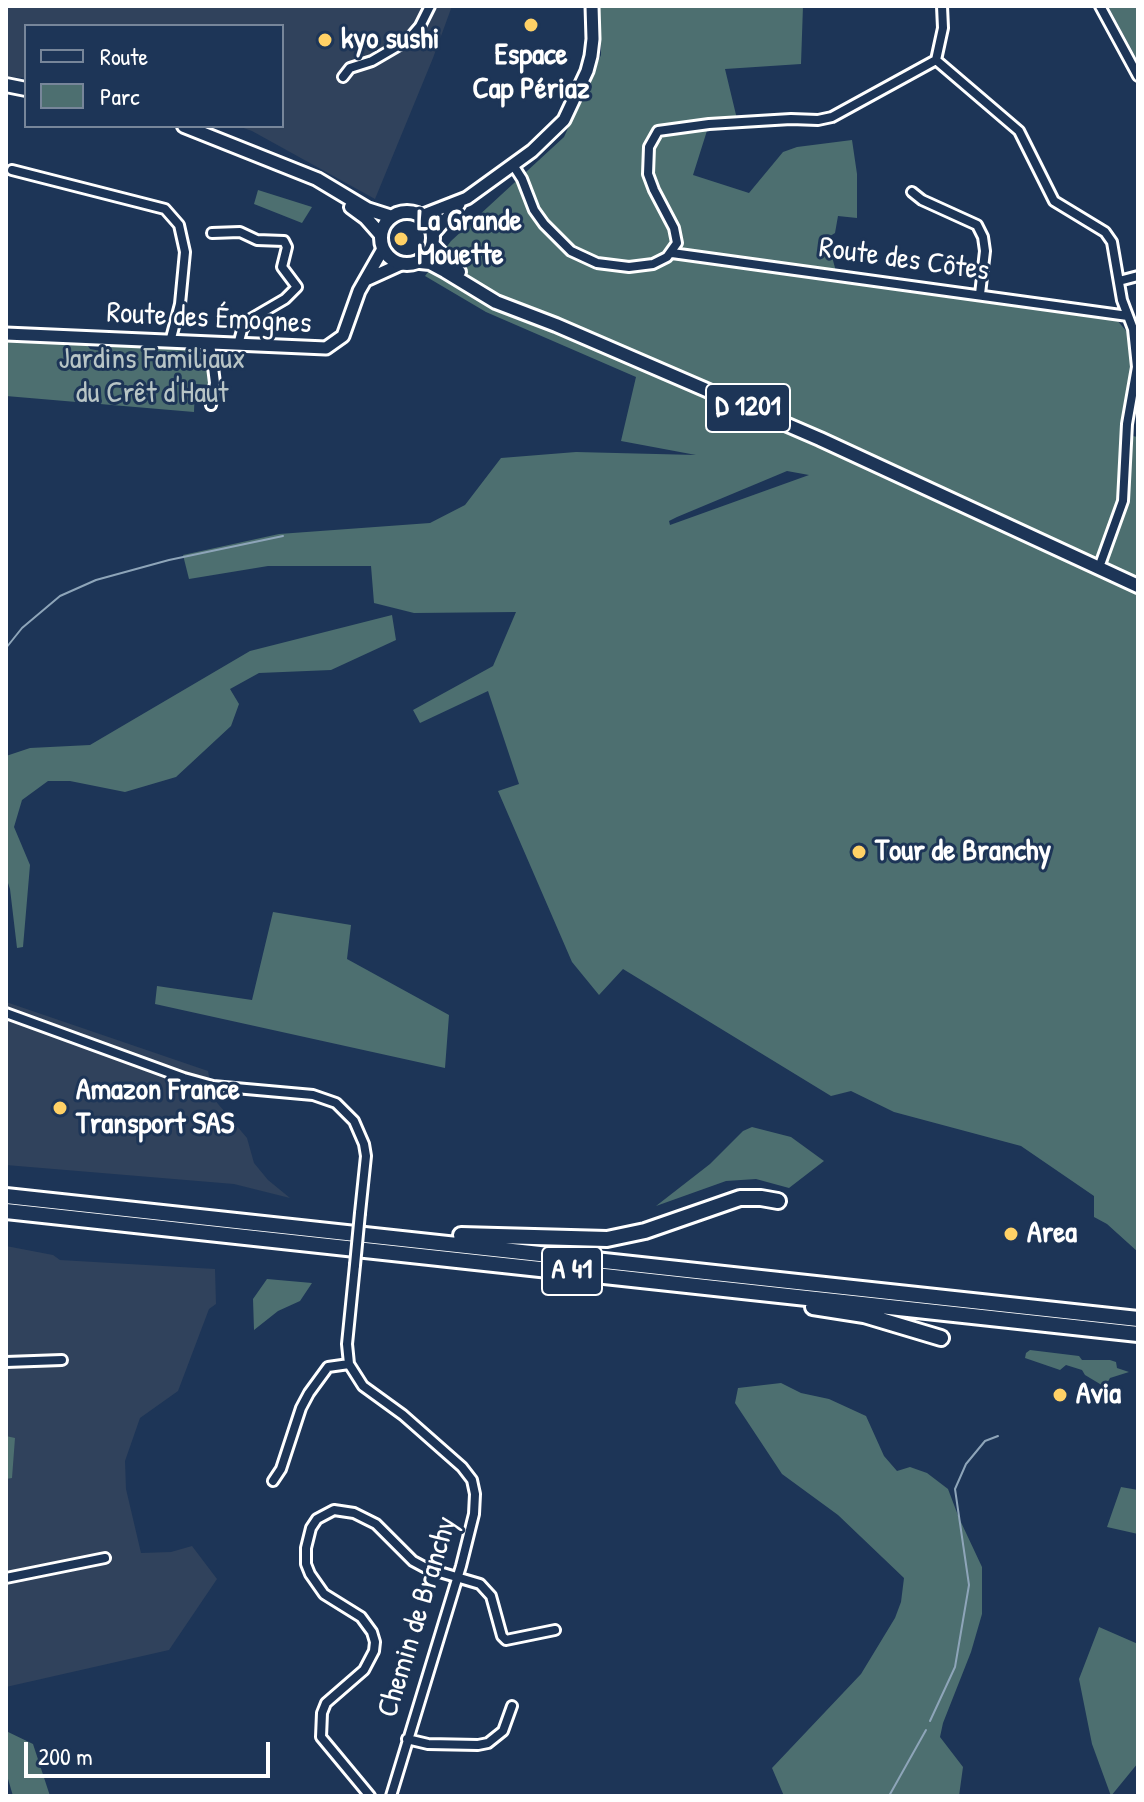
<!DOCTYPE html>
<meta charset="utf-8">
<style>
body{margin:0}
#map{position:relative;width:1144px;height:1802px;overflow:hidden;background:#1d3557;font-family:"Patrick Hand",sans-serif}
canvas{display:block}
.frame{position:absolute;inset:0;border:8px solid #fff;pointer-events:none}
.legend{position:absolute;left:24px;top:24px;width:260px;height:104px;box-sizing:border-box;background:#1d3557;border:2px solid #77869a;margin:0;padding:10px 14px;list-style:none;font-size:24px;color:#fff}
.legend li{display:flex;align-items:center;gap:16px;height:40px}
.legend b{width:40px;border:2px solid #77869a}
.scale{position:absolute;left:24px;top:1742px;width:246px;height:36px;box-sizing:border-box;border:4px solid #fff;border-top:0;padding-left:10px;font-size:24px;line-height:28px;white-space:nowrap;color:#fff;-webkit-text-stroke:6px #1d3557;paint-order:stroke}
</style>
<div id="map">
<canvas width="1144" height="1802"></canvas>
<div class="frame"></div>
<ul class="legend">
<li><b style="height:10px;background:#1d3557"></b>Route</li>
<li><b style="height:22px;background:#4d6f70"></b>Parc</li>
</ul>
<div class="scale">200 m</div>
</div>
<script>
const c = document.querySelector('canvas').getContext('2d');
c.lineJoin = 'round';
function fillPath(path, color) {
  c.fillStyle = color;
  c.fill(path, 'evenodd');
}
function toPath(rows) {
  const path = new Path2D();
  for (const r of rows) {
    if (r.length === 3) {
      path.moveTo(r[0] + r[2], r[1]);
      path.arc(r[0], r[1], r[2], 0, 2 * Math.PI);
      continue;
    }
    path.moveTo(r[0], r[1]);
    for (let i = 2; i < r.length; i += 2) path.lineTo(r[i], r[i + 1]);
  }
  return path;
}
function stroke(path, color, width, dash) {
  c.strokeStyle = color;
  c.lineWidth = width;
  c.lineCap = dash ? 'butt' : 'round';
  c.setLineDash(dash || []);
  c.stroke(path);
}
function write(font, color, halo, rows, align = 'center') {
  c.font = font + ' "Patrick Hand",sans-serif';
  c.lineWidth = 6;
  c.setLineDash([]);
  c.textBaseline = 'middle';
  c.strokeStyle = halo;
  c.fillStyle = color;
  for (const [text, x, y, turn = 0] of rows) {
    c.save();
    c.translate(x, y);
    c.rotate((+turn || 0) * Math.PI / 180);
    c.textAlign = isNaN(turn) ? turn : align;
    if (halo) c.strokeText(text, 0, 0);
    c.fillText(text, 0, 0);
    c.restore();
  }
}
const built = toPath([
 [6,6,452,6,433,58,375,199,252,131,238,126,282,126,282,26,26,26,26,78,11,77,6,76],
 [6,1002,208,1071,213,1098,247,1138,254,1163,268,1180,290,1198,234,1184,6,1165],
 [6,1246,53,1255,60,1260,215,1269,216,1304,209,1309,178,1391,140,1418,125,1461,126,1489,141,1553,171,1552,192,1546,217,1579,169,1650,6,1687]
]);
const green = toPath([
 [600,6,803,6,801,64,725,69,737,119,711,118,693,175,749,193,783,152,797,147,852,140,857,174,857,218,838,216,835,233,827,238,838,279,1116,319,1128,333,1132,374,1121,434,1138,437,1138,1252,1107,1224,1094,1217,1094,1196,1021,1146,894,1112,851,1091,831,1096,623,969,599,995,572,962,498,791,519,784,488,691,420,723,413,710,493,666,516,612,414,613,374,603,371,566,268,566,189,579,183,555,279,534,430,523,465,505,501,458,576,452,696,455,621,441,636,377,486,312,425,276,451,241,564,137,601,55],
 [787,471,809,475,670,525,669,521,677,517],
 [1108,6,1138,6,1138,61,1128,43],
 [258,190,312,207,302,223,254,204],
 [6,339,85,342,90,349,107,352,110,343,206,349,211,385,195,384,194,412,6,396],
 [392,615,396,640,331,670,259,673,230,689,239,704,231,726,176,777,125,792,70,781,48,781,22,800,14,827,30,865,23,947,17,948,10,889,6,877,6,756,30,748,90,745,250,651],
 [273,912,351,925,347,959,449,1015,445,1068,155,1004,157,986,252,1000],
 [752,1127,791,1137,824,1161,789,1188,756,1179,726,1181,656,1206,710,1164,743,1131],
 [267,1279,312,1283,300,1301,278,1311,254,1330,253,1299],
 [1030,1350,1079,1356,1082,1360,1110,1360,1116,1362,1117,1368,1129,1372,1110,1378,1105,1387,1085,1375,1082,1370,1066,1365,1060,1370,1025,1358,1026,1353],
 [781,1383,801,1393,829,1399,866,1416,884,1456,897,1471,910,1467,927,1473,948,1489,959,1518,982,1567,982,1614,971,1652,943,1723,940,1737,963,1767,959,1796,784,1796,772,1768,861,1674,895,1618,901,1602,904,1578,838,1515,782,1474,735,1403,738,1388],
 [6,1436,15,1438,12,1478,6,1479],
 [1121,1487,1138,1490,1138,1534,1107,1527],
 [1099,1627,1138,1644,1138,1763,1111,1796,1092,1744,1079,1679],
 [6,1731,33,1744,50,1796,13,1796,6,1772]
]);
const stream = toPath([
 [6,648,22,628,60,596,96,580,169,560,283,536],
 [930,1721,955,1667,969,1585,955,1489,966,1464,985,1441,998,1436],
 [889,1796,926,1730]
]);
const street = toPath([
 [1100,6,1138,76],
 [936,60,1019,131,1054,201,1105,232,1112,242,1122,300,1133,329,1137,367,1127,424,1123,501,1101,562],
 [343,77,350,68,372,61,408,40,420,26,430,6],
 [513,165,522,179,534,210,544,224,571,251,597,263,629,267,653,264,667,257,677,243,674,228,654,190,648,174,649,147,658,131,709,124,791,119,818,120,832,117,936,60,943,28,942,6],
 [12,170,165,209,179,225,185,252,180,304,170,342],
 [912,192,922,200,977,225,983,237,985,251,980,294],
 [212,233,240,232,257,240,284,241,287,247,282,267,297,287,285,299,249,320,242,330,238,345],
 [672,253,1128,316],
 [1119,281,1138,276],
 [210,343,215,383,211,405],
 [6,1013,184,1078,213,1086,313,1095,336,1103,354,1121,364,1144,366,1156,360,1213],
 [355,1265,347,1344,349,1364,363,1386,403,1415,462,1467,472,1480,475,1494,474,1514,461,1566,391,1796],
 [6,1362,62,1360],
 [273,1481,281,1469,301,1408,309,1393,328,1367,349,1364],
 [6,1578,105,1558],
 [407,1739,428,1744,478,1745,488,1743,503,1731,512,1706],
 [370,1796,321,1737,322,1713,326,1703,364,1670,374,1651,375,1642,372,1632,361,1617,324,1594,310,1574,306,1564,306,1548,311,1528,317,1519,334,1510,354,1513,376,1524,413,1561,426,1568,480,1584,491,1596,502,1636,506,1640,555,1630]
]);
const secondary = toPath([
 [421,216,467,198,532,151,564,120,587,71,591,56,593,39,592,6],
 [433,234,459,204],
 [368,279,401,264],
 [6,334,326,348,343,336,359,291,383,249]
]);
const primary = toPath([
 [6,85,26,89],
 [184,126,317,179,367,209,392,217],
 [351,207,366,218,381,235],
 [407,238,26],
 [433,245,459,272],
 [420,262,430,263,445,271,496,302,556,325,820,439,1138,586]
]);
const highway = toPath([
 [6,1196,1138,1319],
 [6,1211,1138,1334],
 [461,1235,607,1239,645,1231,740,1198,761,1198,778,1201],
 [813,1307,864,1315,941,1338]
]);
const streetBridge = toPath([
 [355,1265,360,1213]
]);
const markers = [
 [531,25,8,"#ffd166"],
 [325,40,8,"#ffd166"],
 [401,239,8,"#ffd166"],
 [859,852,8,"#ffd166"],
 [60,1108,8,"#ffd166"],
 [1011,1234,8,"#ffd166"],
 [1060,1395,8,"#ffd166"]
];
const shields = [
 [748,408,84],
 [572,1271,60]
];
const shieldNames = [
 ["D 1201",748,408],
 ["A 41",572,1271]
];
const poiNames = [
 ["kyo sushi",341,40],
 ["Espace",531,56,"center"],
 ["Cap Périaz",531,90,"center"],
 ["La Grande",417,222],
 ["Mouette",417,256],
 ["Tour de Branchy",875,852],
 ["Amazon France",76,1091],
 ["Transport SAS",76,1125],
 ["Area",1027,1234],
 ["Avia",1076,1395]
];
const streetNames = [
 ["Route des Côtes",904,260,8],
 ["Route des Émognes",209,319,3],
 ["Chemin de Branchy",418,1617,-73]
];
const parkNames = [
 ["Jardins Familiaux",152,360],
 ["du Crêt d'Haut",152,394]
];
fillPath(built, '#30425c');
fillPath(green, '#4d6f70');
stroke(stream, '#8ea5b9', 2);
stroke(street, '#fff', 14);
stroke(secondary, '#fff', 17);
stroke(primary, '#fff', 18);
stroke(highway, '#fff', 20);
stroke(street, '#1d3557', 8);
stroke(secondary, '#1d3557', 11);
stroke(primary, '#1d3557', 12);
stroke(highway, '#1d3557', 14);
stroke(streetBridge, '#fff', 14, []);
stroke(streetBridge, '#1d3557', 8);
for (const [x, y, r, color] of markers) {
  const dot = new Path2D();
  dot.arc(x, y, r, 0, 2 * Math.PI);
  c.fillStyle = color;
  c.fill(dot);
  stroke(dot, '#1d3557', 3);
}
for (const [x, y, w] of shields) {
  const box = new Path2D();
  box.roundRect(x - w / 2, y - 24, w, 48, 6);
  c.fillStyle = '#1d3557';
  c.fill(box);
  stroke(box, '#fff', 2);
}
write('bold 28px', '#fff', null, shieldNames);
write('bold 30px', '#fff', '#1d3557', poiNames, 'left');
write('30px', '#fff', '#1d3557', streetNames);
write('30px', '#b8c5c6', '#1d3557', parkNames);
</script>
